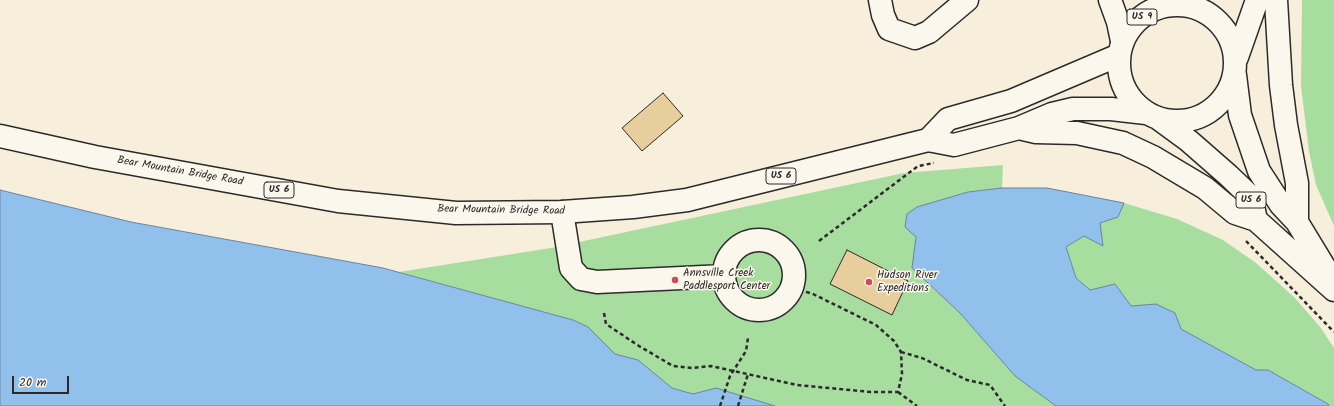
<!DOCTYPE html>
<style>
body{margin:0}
#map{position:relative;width:1334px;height:406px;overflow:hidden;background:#f7efdc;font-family:Kalam,sans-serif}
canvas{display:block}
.scale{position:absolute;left:12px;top:376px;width:57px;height:18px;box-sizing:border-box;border:2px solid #2b2b2b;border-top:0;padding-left:5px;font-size:12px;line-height:14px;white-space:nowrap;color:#2b2b2b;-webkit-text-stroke:3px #fbf7ec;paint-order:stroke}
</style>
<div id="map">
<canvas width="1334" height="406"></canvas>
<div class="scale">20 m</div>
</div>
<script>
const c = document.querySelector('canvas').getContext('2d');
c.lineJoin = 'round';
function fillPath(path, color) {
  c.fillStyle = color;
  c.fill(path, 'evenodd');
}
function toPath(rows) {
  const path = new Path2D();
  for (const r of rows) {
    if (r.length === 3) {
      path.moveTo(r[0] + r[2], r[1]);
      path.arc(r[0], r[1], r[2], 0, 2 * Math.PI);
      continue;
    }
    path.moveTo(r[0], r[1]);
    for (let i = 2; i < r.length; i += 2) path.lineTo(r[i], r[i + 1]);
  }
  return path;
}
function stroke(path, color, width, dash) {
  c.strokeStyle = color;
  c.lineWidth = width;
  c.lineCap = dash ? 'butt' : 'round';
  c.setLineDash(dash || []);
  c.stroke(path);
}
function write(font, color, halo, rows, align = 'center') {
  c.font = font + ' Kalam,sans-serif';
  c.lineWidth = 3;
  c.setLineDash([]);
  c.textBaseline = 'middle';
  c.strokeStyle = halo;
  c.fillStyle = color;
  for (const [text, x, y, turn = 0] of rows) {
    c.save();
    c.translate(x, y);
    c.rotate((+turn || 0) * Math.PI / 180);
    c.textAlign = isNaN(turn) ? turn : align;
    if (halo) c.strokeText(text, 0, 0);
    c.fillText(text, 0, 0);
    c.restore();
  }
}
const green = toPath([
 [1302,0,1334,0,1334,226,1316,185,1309,151,1301,86],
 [1003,165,1002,188,968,192,917,207,916,237,912,268,960,313,1015,376,1056,406,775,406,716,388,693,394,672,388,638,360,615,354,588,327,573,320,399,272,551,248,904,173],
 [1124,203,1177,219,1223,240,1256,263,1294,297,1321,328,1334,348,1334,406,1329,406,1328,404,1268,370,1256,370,1181,329,1175,313,1156,304,1131,306,1115,284,1090,290,1076,278,1066,247,1084,236,1100,223,1118,217]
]);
const water = toPath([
 [1002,188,1047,188,1124,203,1118,217,1100,223,1103,246,1084,236,1066,247,1076,278,1090,290,1115,284,1131,306,1156,304,1175,313,1181,329,1256,370,1268,370,1328,404,1329,406,1056,406,1015,376,960,313,912,268,916,237,905,227,907,214,917,207,968,192,1002,188],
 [0,190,131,222,383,268,573,320,588,327,615,354,638,360,672,388,693,394,716,388,775,406,0,406,0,190]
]);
const building = toPath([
 [663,93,683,116,642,151,622,128,663,93],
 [847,250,908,281,892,315,830,284,847,250]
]);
const path = toPath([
 [819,241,918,166,934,163],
 [1246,241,1334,332],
 [604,313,606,324,639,346,673,366,692,368,711,366,797,385,871,392,898,392,902,374,901,352,894,341,876,325,813,294,793,288],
 [901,352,922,358,967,380,990,385,1005,406],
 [898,392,917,406],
 [720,406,730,376,746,351,748,338],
 [738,406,748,374]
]);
const minor = toPath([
 [880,0,883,15,889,29,915,38,929,32,967,0],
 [1110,0,1118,22,1122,41],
 [1160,0,1170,5],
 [562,212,571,268,581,279,597,282,724,276],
 [759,275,35]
]);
const highway = toPath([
 [1276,0,1281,85,1286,125,1297,183,1297,222],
 [1177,63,58],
 [1237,57,1257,0],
 [1235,75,1240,115,1259,171,1281,205,1297,222,1331,278],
 [1159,119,1189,141,1229,176,1251,197,1256,220,1334,290],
 [1019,128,1036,132,1077,133,1123,143,1153,157,1205,188,1235,213,1256,220],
 [0,136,95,157,338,201,456,213,562,212,633,207,687,200,928,140,954,145,1019,128,1052,114,1073,109,1111,109,1146,113],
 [928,140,948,119,1011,101,1119,55]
]);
const markers = [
 [675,280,4,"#d1495b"],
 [869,282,4,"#d1495b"]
];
const shields = [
 [1142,17,30],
 [781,176,30],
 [279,190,30],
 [1251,200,30]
];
const shieldNames = [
 ["US 9",1142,17],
 ["US 6",781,176],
 ["US 6",279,190],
 ["US 6",1251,200]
];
const streetNames = [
 ["Bear Mountain Bridge Road",180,172,10],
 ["Bear Mountain Bridge Road",501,211,1]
];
const poiNames = [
 ["Annsville Creek",683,274],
 ["Paddlesport Center",683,287],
 ["Hudson River",877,276],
 ["Expeditions",877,289]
];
fillPath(green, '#a7dd9f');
fillPath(water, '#91c0ec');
stroke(water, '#68849f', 1);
fillPath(building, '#e8ce9d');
stroke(building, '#2b2b2b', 1);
stroke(minor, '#2b2b2b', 25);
stroke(highway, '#2b2b2b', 25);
stroke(path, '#2b2b2b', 2.5, [4, 3]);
stroke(minor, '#fbf7ec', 22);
stroke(highway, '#fbf7ec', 22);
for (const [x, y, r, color] of markers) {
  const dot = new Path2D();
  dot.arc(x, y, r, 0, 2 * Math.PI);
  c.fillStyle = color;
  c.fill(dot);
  stroke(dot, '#fbf7ec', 1.5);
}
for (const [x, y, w] of shields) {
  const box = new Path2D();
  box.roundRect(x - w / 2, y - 8, w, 16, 3);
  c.fillStyle = '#fbf7ec';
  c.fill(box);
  stroke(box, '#2b2b2b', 1);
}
write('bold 10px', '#2b2b2b', null, shieldNames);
write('11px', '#2b2b2b', '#fbf7ec', streetNames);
write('11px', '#2b2b2b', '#fbf7ec', poiNames, 'left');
</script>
